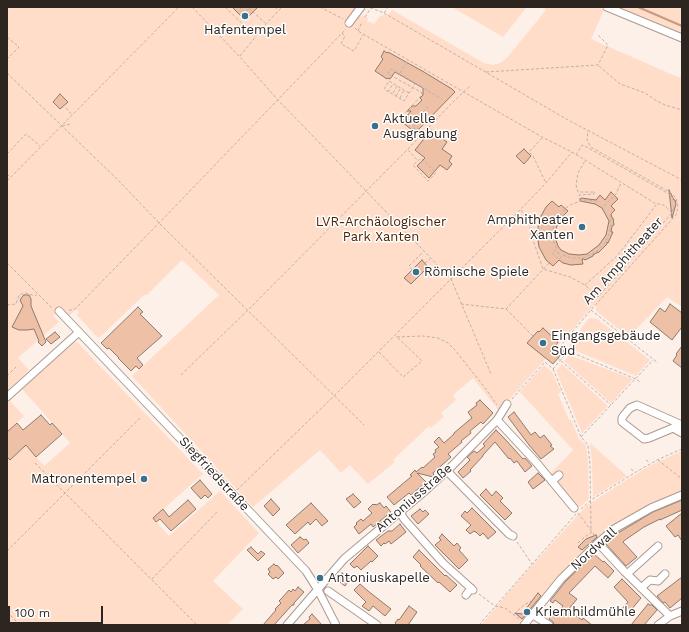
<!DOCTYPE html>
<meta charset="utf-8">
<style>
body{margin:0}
#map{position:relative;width:689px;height:632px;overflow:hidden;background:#fdf0e9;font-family:"Work Sans",sans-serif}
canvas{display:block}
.frame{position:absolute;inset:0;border:8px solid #2d2520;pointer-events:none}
.scale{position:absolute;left:8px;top:606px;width:95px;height:18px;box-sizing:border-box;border:2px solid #2d2520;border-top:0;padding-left:5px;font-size:12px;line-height:14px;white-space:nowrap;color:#2d2520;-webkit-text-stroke:3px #fff;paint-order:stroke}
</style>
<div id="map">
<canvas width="689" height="632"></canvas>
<div class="frame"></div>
<div class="scale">100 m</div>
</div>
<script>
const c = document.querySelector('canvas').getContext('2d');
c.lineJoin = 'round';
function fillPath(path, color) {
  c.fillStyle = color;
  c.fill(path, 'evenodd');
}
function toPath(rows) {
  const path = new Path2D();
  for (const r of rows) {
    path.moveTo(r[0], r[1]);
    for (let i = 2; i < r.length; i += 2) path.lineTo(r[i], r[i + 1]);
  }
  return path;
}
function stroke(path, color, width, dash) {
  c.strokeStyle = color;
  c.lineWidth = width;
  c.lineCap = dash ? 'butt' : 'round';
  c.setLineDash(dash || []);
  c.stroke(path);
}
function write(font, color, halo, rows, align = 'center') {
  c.font = font + ' "Work Sans",sans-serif';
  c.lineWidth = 3;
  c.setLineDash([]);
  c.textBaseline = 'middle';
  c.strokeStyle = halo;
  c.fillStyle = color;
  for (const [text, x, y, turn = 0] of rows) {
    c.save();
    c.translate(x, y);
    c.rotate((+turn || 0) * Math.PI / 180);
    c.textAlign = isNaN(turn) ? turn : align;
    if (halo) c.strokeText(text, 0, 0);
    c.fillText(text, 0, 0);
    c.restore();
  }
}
const green = toPath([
 [7,7,358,7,355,13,361,17,362,15,368,18,367,21,374,24,380,16,389,14,392,10,484,63,493,65,500,63,506,59,546,10,543,7,598,7,604,10,591,39,680,78,682,75,682,307,667,297,629,337,596,311,596,305,595,304,499,411,473,378,453,395,456,400,441,413,444,417,431,428,429,426,393,460,395,462,368,484,350,465,341,473,320,450,253,507,132,376,219,295,182,260,147,295,144,295,100,337,97,337,77,315,79,312,76,309,69,316,61,308,53,316,59,322,18,358,29,370,7,391],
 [452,7,527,7,503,37],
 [616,7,682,7,682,36],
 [591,318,597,319,650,360,636,376,572,349,569,346,588,319],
 [75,342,78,343,203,474,153,518,169,536,220,491,259,533,213,581,243,609,227,625,7,625,7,395,11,399,10,401,24,416,11,428,44,466,70,443,22,389,71,344],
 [569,355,633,379,611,403,564,361],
 [562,364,608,406,582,433,556,371],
 [544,365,552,372,561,392,558,394,569,420,571,420,579,439,586,445,588,459,589,499,576,510,548,476,573,450,520,392],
 [590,443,627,476,593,497,592,463],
 [682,451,682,495,629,520,561,579,524,625,481,625,518,581,586,506,628,479,651,465]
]);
const stream = toPath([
 [638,7,682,26]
]);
const building = toPath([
 [232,7,258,7,245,20,232,7],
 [384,51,387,53,388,52,424,72,452,89,455,92,417,131,413,128,412,130,402,122,411,111,407,111,412,106,416,106,422,100,420,98,423,95,423,88,395,72,390,79,388,78,387,79,375,71,383,59,381,57,384,51],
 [60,94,68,102,60,109,53,102,60,94],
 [431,130,447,142,442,149,452,156,449,161,452,164,447,170,440,165,429,178,417,166,425,158,415,150,431,130],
 [524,149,531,156,524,164,516,156,524,149],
 [669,190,674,200,675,200,676,204,672,218,669,190],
 [611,192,618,199,611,206,615,210,611,214,612,218,613,218,614,225,612,226,611,232,613,232,608,243,607,242,607,244,598,253,598,252,593,255,593,256,585,260,584,259,582,259,583,264,571,265,563,263,559,260,553,266,546,260,539,247,537,234,539,221,541,216,546,207,552,201,559,207,561,205,568,211,562,217,558,223,556,229,556,240,558,246,561,250,569,254,579,255,587,254,599,245,606,235,609,221,602,208,595,204,580,201,581,198,596,200,600,195,605,200,611,192],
 [422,260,428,267,411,284,404,278,422,260],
 [24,295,29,295,31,299,31,306,46,342,42,346,38,342,39,341,34,329,27,330,19,330,12,327,23,306,20,300,22,297,24,295],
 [670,304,682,313,682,327,672,340,650,322,660,308,665,312,670,304],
 [138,307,143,312,140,314,162,336,137,358,143,365,139,369,136,366,131,371,118,358,119,358,109,348,107,349,101,343,138,307],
 [543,328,558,342,556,345,564,351,553,364,527,343,538,331,539,332,543,328],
 [55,332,60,337,51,344,46,339,55,332],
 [682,346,682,368,673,361,677,355,676,354,682,346],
 [480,400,493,413,483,424,481,422,470,431,471,433,461,441,462,442,448,454,451,457,433,473,434,476,433,477,417,473,426,482,411,495,409,493,394,505,387,497,412,476,410,475,415,470,416,472,422,467,423,468,435,457,433,454,436,452,435,450,439,447,434,442,439,437,444,443,454,434,454,433,467,422,472,418,468,412,477,405,476,403,480,400],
 [514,412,531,435,535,432,540,438,544,435,552,445,550,446,554,449,541,459,529,445,508,417,514,412],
 [41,415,50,425,52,423,62,434,36,457,26,445,10,460,7,457,7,432,17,423,23,430,41,415],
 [496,430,504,438,523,459,525,458,532,466,525,472,517,461,514,463,510,458,509,459,495,442,483,455,483,456,470,470,471,471,463,478,458,472,470,460,467,457,474,451,477,453,485,446,483,444,496,430],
 [538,473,545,480,533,489,528,482,538,473],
 [200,480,212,494,208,498,205,495,201,499,191,488,200,480],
 [486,489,492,496,496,491,503,498,500,501,512,513,505,520,480,495,486,489],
 [353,494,361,502,354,508,346,499,353,494],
 [271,499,280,509,273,516,264,506,271,499],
 [188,500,196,509,171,531,160,519,156,522,153,518,163,509,169,517,188,500],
 [682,500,682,510,660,520,660,519,644,527,625,540,623,542,637,557,626,566,605,543,618,533,653,512,682,500],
 [311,503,328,521,322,526,316,519,310,525,308,522,295,534,286,525,311,503],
 [380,503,384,508,386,506,391,512,373,527,371,524,359,534,354,527,357,524,356,523,361,519,363,521,372,513,368,509,373,504,374,505,375,504,376,505,380,503],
 [472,508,496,532,488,539,483,533,480,536,476,532,475,532,474,531,470,534,466,530,471,525,461,516,465,511,467,513,472,508],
 [420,509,423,512,425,510,429,514,418,524,411,516,420,509],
 [682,513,682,541,678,535,675,537,666,526,682,513],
 [400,524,406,532,391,544,389,541,385,544,384,543,381,546,376,540,388,531,392,531,400,524],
 [442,534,454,546,457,543,461,548,459,550,468,560,459,569,435,545,441,540,439,538,442,534],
 [596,535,597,537,595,539,582,550,578,547,586,539,596,535],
 [300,537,304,540,306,539,309,543,298,553,291,545,300,537],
 [368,546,378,556,372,562,371,561,361,570,357,566,354,568,350,564,368,546],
 [251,547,258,554,261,551,265,554,258,561,247,550,251,547],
 [419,550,445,576,446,575,457,585,450,592,439,582,438,583,420,566,421,565,413,557,419,550],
 [594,554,603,562,604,561,614,571,608,578,595,566,569,593,577,599,568,610,582,620,583,618,592,625,554,625,553,622,549,619,553,612,557,614,563,606,555,600,553,603,550,601,565,582,594,554],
 [274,564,276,566,277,565,284,573,278,579,276,577,273,579,268,574,270,572,268,569,274,564],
 [342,573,350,579,345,586,337,580,342,573],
 [682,577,682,598,670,608,665,602,663,603,657,596,682,577],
 [622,579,641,598,626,616,620,611,628,602,614,587,622,579],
 [360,584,368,591,391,609,385,616,373,606,369,611,362,606,366,602,354,590,360,584],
 [298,587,304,592,294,603,294,605,292,605,274,625,263,625,276,610,275,609,281,603,279,601,282,598,289,590,291,592,293,589,295,591,298,587],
 [538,593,541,596,522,619,515,613,522,614,538,593],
 [648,604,650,605,652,605,657,610,644,625,631,625,648,604],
 [409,606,417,612,408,625,395,625,396,624,395,623,398,619,399,620,409,606],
 [312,614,322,625,303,625,310,619,309,617,312,614]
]);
const path = toPath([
 [192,7,239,56,278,100,451,279,491,374],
 [225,7,255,36],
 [239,7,245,13,250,7],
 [275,7,278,10],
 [320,7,343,19],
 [7,8,8,7],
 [249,8,265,23],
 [384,13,568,120,682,180],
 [365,17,371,8,384,13,388,7],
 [355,28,358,31,363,34,542,137,572,152,656,204,661,204,665,206,672,213],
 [358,31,362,22],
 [342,33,345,36,341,44,354,51,363,35],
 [7,37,19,47,7,59],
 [240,56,266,24,282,7],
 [599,66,620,84,637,90,645,93,657,101,665,105,682,110],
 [486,72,598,65,608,45,598,35],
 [7,73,118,180,159,223,364,425],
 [400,73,408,60],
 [428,91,442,99],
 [388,92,393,84],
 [393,93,397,86],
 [409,93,389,81,384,89,404,101,409,93,413,87,415,83],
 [396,96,400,89],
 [400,98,404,90],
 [66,108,72,115],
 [413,123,428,107],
 [62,126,71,124],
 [423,133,408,120,410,118,405,113,422,95,421,92,388,74,391,69,427,90],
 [542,138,529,152,533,156,546,183],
 [408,150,418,161,421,158,436,173,428,181,413,165,418,161],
 [7,154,26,134,40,146],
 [576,155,582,145,585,146,669,194,672,197,673,200],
 [7,174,10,177],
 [7,181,179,7],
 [580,201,579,195,594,194,595,192,578,192,576,185,578,173,585,161],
 [597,201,585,200,572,204,567,207,557,219,553,228,554,243,557,249,552,253,559,259,563,255,571,258,583,258,596,252,605,243,609,234,611,225,610,215],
 [604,206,616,194,621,183],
 [521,210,529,222,531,234,543,269,570,277,585,285,598,297,672,213,674,206],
 [557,252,561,255],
 [7,263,52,308],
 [425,263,430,259],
 [412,270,409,266,423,252],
 [585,285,618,255,656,205],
 [461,304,506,309,549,263],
 [7,305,16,304,19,295,26,293,35,296,37,294],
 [506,309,533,336],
 [69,310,72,310,75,309,159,223,346,29],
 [591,310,658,363],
 [397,337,423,336,438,338,448,343,455,350,486,389,497,405],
 [550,351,611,405],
 [568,351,636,379,640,382],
 [379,352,403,377,422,361,396,336],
 [553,369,581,437,588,445,590,464,591,530],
 [181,375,248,310,407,150,451,104,471,85],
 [7,376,16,367],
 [512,399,545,362,553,369,568,351,561,345,591,310,676,215,678,207,676,198,671,193,591,147,587,140,588,130],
 [581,437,653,360],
 [646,460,650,463],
 [658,460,682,479],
 [35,463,197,625],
 [631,469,635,472],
 [237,490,334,396,515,215,546,183,572,152],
 [581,509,591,500,636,472,657,460,682,449],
 [578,513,595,536],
 [517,542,532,564],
 [578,543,586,536,592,532],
 [7,551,140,418],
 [152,579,218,511],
 [479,594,495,606,505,608,520,620],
 [7,612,20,625],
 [514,614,524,605,531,601],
 [479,625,576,514]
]);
const minor = toPath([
 [607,7,682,38],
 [349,23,361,7],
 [59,311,306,571,318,590,336,625],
 [7,397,79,332],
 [497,420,536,462,574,508],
 [682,425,637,405,630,408,624,415,622,418,622,422,644,439,649,438,673,428,682,433],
 [447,471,509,534,513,536],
 [552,481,559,475],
 [400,512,404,519,443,563,473,590],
 [598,543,624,571,670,616],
 [627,574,658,546],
 [641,588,650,580,658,581,665,574],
 [328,591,377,625],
 [466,595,471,588],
 [533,615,549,625],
 [287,625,344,559,425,491,447,471,497,420,507,404],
 [524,625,561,579,598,543,614,529,651,508,682,495],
 [658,625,670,616,682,611]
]);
const markers = [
 [245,16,4,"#39708b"],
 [375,126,4,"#39708b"],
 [582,227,4,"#39708b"],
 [416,272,4,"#39708b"],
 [543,343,4,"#39708b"],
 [144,479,4,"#39708b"],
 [320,578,4,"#39708b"],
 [527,612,4,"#39708b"]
];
const poiNames = [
 ["Hafentempel",245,30,"center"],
 ["Aktuelle",383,119],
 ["Ausgrabung",383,134],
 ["Amphitheater",574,220,"right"],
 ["Xanten",574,235,"right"],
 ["Römische Spiele",424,272],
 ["Eingangsgebäude",551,336],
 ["Süd",551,351],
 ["Matronentempel",136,479,"right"],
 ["Antoniuskapelle",328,578],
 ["Kriemhildmühle",535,612]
];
const parkNames = [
 ["LVR-Archäologischer",381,222],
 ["Park Xanten",381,237]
];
const streetNames = [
 ["Am Amphitheater",623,261,-48],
 ["Siegfriedstraße",214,474,47],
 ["Antoniusstraße",414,498,-41],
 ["Nordwall",594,549,-42]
];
fillPath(green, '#ffddc9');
stroke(stream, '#c79b81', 2);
fillPath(building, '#eec0a5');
stroke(building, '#8d7a6f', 1);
stroke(minor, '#ad9a8f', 9);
stroke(path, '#bdb2ab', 1, [3, 2]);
stroke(minor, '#fff', 7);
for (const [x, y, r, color] of markers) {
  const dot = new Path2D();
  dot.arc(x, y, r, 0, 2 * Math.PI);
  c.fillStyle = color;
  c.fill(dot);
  stroke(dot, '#fff', 1.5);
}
write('13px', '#2d2520', '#fff', poiNames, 'left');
write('13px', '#4d2404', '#fff', parkNames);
write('13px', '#2d2520', '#fff', streetNames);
</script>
